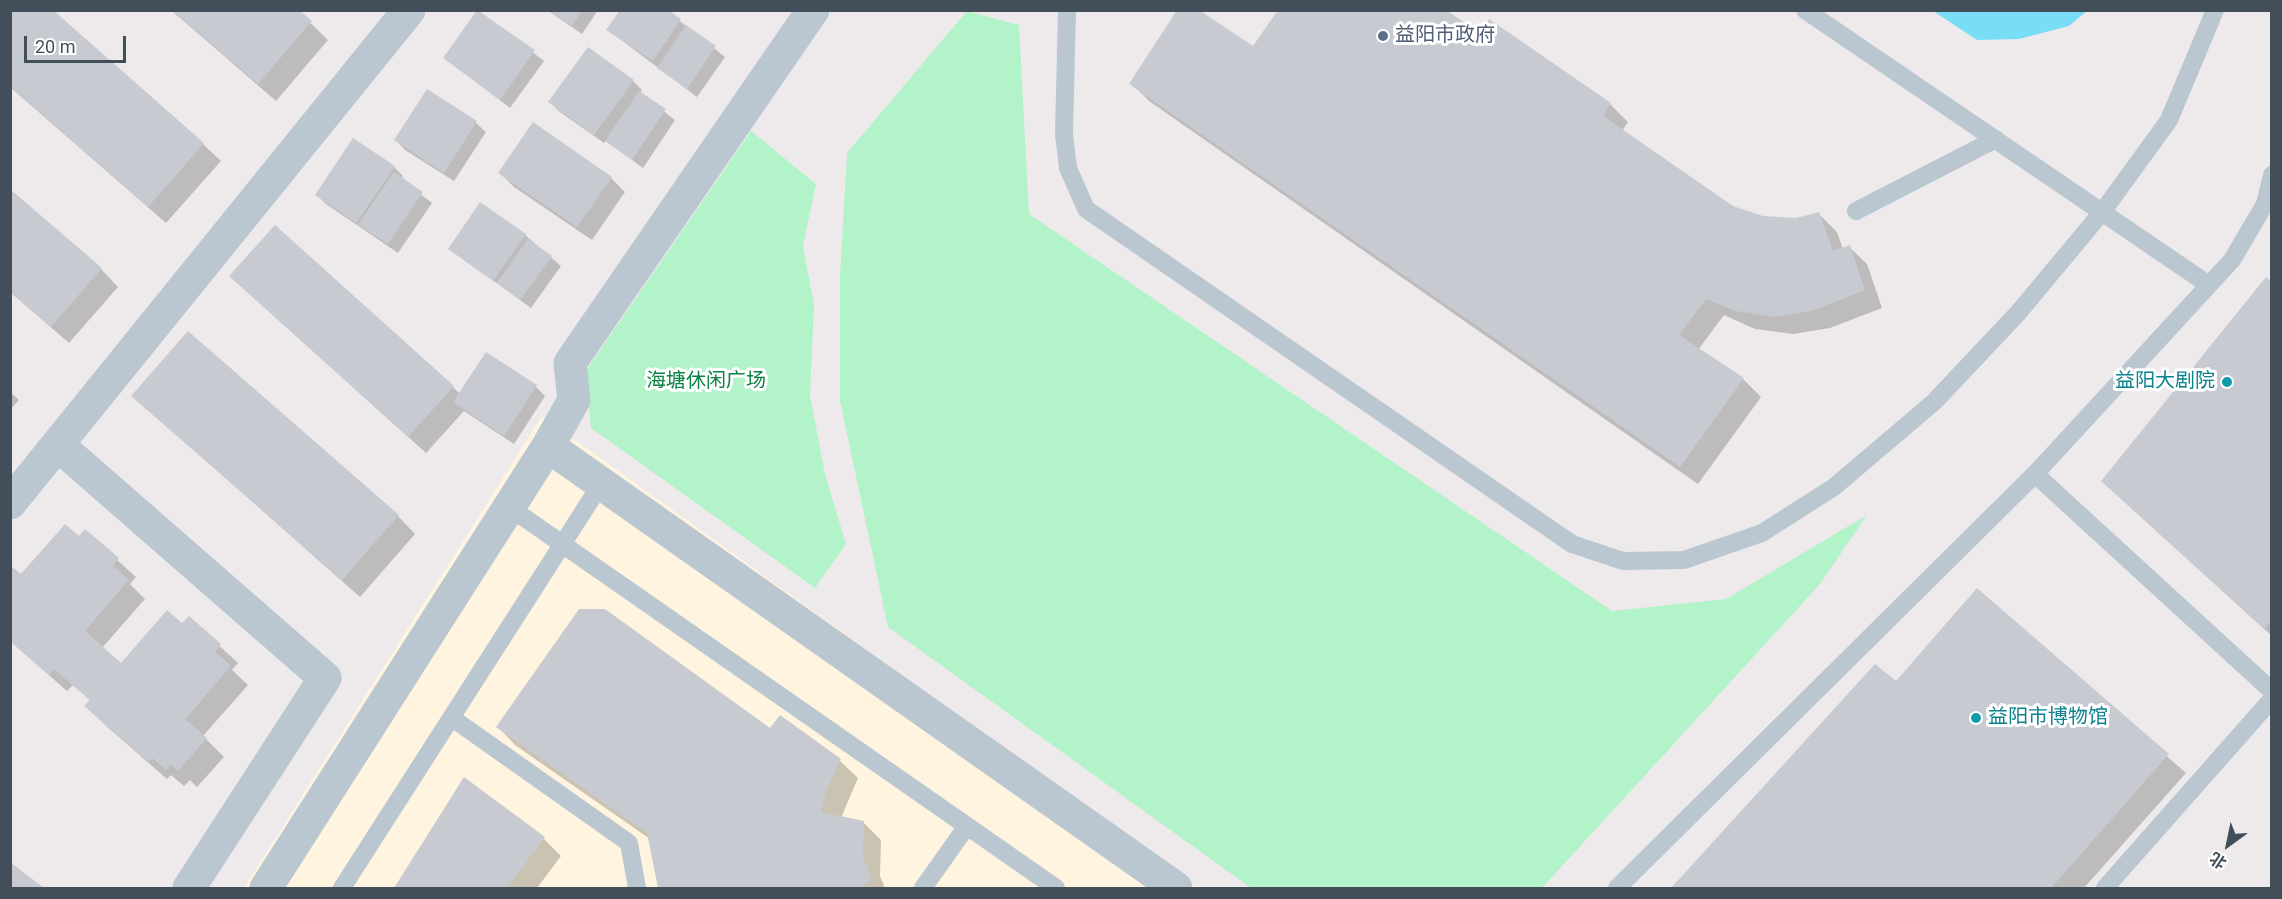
<!DOCTYPE html>
<meta charset="utf-8">
<style>
body{margin:0}
#map{position:relative;width:2282px;height:899px;overflow:hidden;background:#eeeaeb;font-family:Roboto,"Noto Sans SC",sans-serif}
canvas{display:block}
.frame{position:absolute;inset:0;border:12px solid #424f5a;pointer-events:none}
.north{position:absolute;left:2198px;top:815px;width:60px;height:60px;-webkit-text-stroke:4px #fff;paint-order:stroke;rotate:213deg;font-size:16px;font-weight:700;line-height:24px;text-align:center;color:#424f5a}
.north::after{content:'';display:block;margin:auto;width:21px;height:27px;background:#424f5a;clip-path:polygon(50% 0,100% 100%,50% 72%,0 100%)}
.scale{position:absolute;left:24px;top:36px;width:102px;height:27px;box-sizing:border-box;border:3px solid #424f5a;border-top:0;padding-left:8px;font-size:18px;line-height:21px;white-space:nowrap;color:#424f5a;-webkit-text-stroke:4px #fff;paint-order:stroke}
</style>
<div id="map">
<canvas width="2282" height="899"></canvas>
<div class="frame"></div>
<div class="north">北</div>
<div class="scale">20 m</div>
</div>
<script>
const c = document.querySelector('canvas').getContext('2d');
c.lineJoin = 'round';
function fillPath(path, color) {
  c.fillStyle = color;
  c.fill(path, 'evenodd');
}
function toPath(rows) {
  const path = new Path2D();
  for (const r of rows) {
    path.moveTo(r[0], r[1]);
    for (let i = 2; i < r.length; i += 2) path.lineTo(r[i], r[i + 1]);
  }
  return path;
}
function stroke(path, color, width, dash) {
  c.strokeStyle = color;
  c.lineWidth = width;
  c.lineCap = dash ? 'butt' : 'round';
  c.setLineDash(dash || []);
  c.stroke(path);
}
function write(font, color, halo, rows, align = 'center') {
  c.font = font + ' Roboto,"Noto Sans SC",sans-serif';
  c.lineWidth = 6;
  c.setLineDash([]);
  c.textBaseline = 'middle';
  c.strokeStyle = halo;
  c.fillStyle = color;
  for (const [text, x, y, turn = 0] of rows) {
    c.save();
    c.translate(x, y);
    c.rotate((+turn || 0) * Math.PI / 180);
    c.textAlign = isNaN(turn) ? turn : align;
    if (halo) c.strokeText(text, 0, 0);
    c.fillText(text, 0, 0);
    c.restore();
  }
}
const commercial = toPath([
 [542,416,1198,888,244,888]
]);
const green = toPath([
 [967,11,1019,25,1029,214,1612,611,1726,599,1867,515,1820,584,1542,888,1251,888,888,627,840,401,840,276,847,153],
 [751,131,816,184,803,246,814,305,810,396,825,474,846,544,815,588,591,428,585,372]
]);
const water = toPath([
 [1933,11,1933,10,2087,11,2069,26,2019,39,1977,40]
]);
const shadow = toPath([
 [10,10,203,144,221,161,166,223,10,87],
 [171,10,297,10,328,40,276,101],
 [547,10,598,10,582,34],
 [666,10,725,57,697,97,608,30],
 [479,11,544,61,510,108,445,58],
 [1490,21,1610,104,1628,122,1622,131,1732,207,1763,217,1796,219,1819,214,1837,232,1843,249,1849,247,1867,264,1882,308,1830,328,1793,334,1755,329,1724,315,1698,350,1743,379,1761,397,1698,484,1149,101,1131,83,1254,48,1480,35],
 [633,81,642,90,640,93,675,120,643,168,606,141,604,143,560,112,550,102],
 [428,91,476,123,486,132,454,181,405,150,396,140],
 [533,124,611,178,625,192,592,240,514,187,500,173],
 [394,167,403,176,401,179,432,203,398,253,326,204,317,195],
 [481,204,525,235,561,266,531,308,450,249],
 [101,269,118,287,69,343,10,292],
 [2272,284,2272,636,2103,481],
 [249,293,453,387,460,394,536,387,545,396,514,444,464,411,426,453],
 [10,392,19,400,10,410],
 [133,396,398,516,415,534,360,597],
 [85,531,136,577,130,584,145,599,102,648,121,665,182,625,189,618,238,663,232,670,248,685,203,736,224,757,197,787,190,780,184,786,171,775,167,779,104,724,86,706,91,701,73,685,67,691,10,641,21,577,79,538],
 [1977,590,2186,773,2084,888,1673,888,1875,666,1896,683],
 [781,717,840,761,858,778,841,818,863,822,881,840,880,876,885,888,660,888,650,839,515,745,498,727,770,730],
 [464,779,544,839,561,856,537,888,396,888]
]);
const building = toPath([
 [10,10,53,10,204,143,148,207,10,86],
 [172,10,299,10,312,21,258,84],
 [477,10,535,50,500,100,443,58],
 [548,10,582,10,572,26],
 [620,10,668,10,681,19,653,61,606,30],
 [1177,10,1199,10,1253,46,1278,10,1446,10,1480,33,1489,19,1611,103,1603,116,1733,206,1763,216,1796,218,1819,212,1833,251,1850,245,1865,290,1812,311,1774,317,1736,311,1706,299,1679,335,1744,378,1680,467,1129,84],
 [686,25,716,46,687,89,657,68],
 [588,47,634,80,594,135,548,102],
 [427,89,477,121,444,173,394,140],
 [639,91,666,109,632,160,605,141],
 [533,122,612,177,577,227,498,173],
 [353,138,395,166,356,223,315,195],
 [394,172,423,192,388,244,358,225],
 [10,189,102,268,51,327,10,292],
 [480,202,526,234,493,281,448,249],
 [275,225,454,386,408,437,229,276],
 [528,239,552,256,520,300,497,283],
 [2266,277,2272,282,2272,621,2264,629,2101,481],
 [188,331,399,515,342,580,131,396],
 [486,352,537,385,504,436,453,402],
 [65,524,79,536,85,529,119,558,113,566,129,580,85,631,121,663,167,610,182,623,189,616,221,644,215,652,231,666,185,719,207,738,178,771,171,764,166,770,152,758,149,762,84,706,90,700,54,669,49,675,10,641,10,565,21,574],
 [1977,588,2169,754,2051,888,1671,888,1875,664,1896,681],
 [579,609,605,609,770,728,780,715,841,759,826,791,821,812,864,821,863,857,872,880,859,888,658,888,647,833,496,727],
 [464,777,545,837,507,888,394,888],
 [10,862,44,888,10,888]
]);
const lane = toPath([
 [1067,10,1064,134,1068,168,1086,209,1572,544,1623,561,1684,560,1762,533,1834,487,1934,402,2018,313,2103,211,2169,120,2215,10],
 [1805,10,2209,285],
 [2272,175,2265,204,2232,260,2035,474,2272,691],
 [1856,211,1996,139],
 [509,507,1056,888],
 [452,718,629,843,637,888],
 [342,888,601,484],
 [923,888,967,826],
 [1617,888,2035,474],
 [2105,888,2272,699]
]);
const street = toPath([
 [58,445,325,678,189,888],
 [548,446,574,400,570,363,813,10],
 [10,503,409,10],
 [266,888,548,446,1176,888]
]);
const markers = [
 [1383,36,6,"#5c6f8a"],
 [2227,382,6,"#0f9aa8"],
 [1976,718,6,"#0f9aa8"]
];
const serviceNames = [
 ["益阳市政府",1395,36]
];
const parkNames = [
 ["海塘休闲广场",706,382]
];
const cultureNames = [
 ["益阳大剧院",2215,382],
 ["益阳市博物馆",1988,718,"left"]
];
fillPath(commercial, '#fef4df');
fillPath(green, '#b2f3ca');
fillPath(water, '#79def5');
fillPath(shadow, '#0003');
fillPath(building, '#c7cad1');
stroke(lane, '#bac6d0', 18);
stroke(street, '#bac6d0', 33);
for (const [x, y, r, color] of markers) {
  const dot = new Path2D();
  dot.arc(x, y, r, 0, 2 * Math.PI);
  c.fillStyle = color;
  c.fill(dot);
  stroke(dot, '#fff', 2);
}
write('20px', '#4e5e75', '#fff', serviceNames, 'left');
write('20px', '#0c8245', '#fff', parkNames);
write('20px', '#0d838f', '#fff', cultureNames, 'right');
</script>
